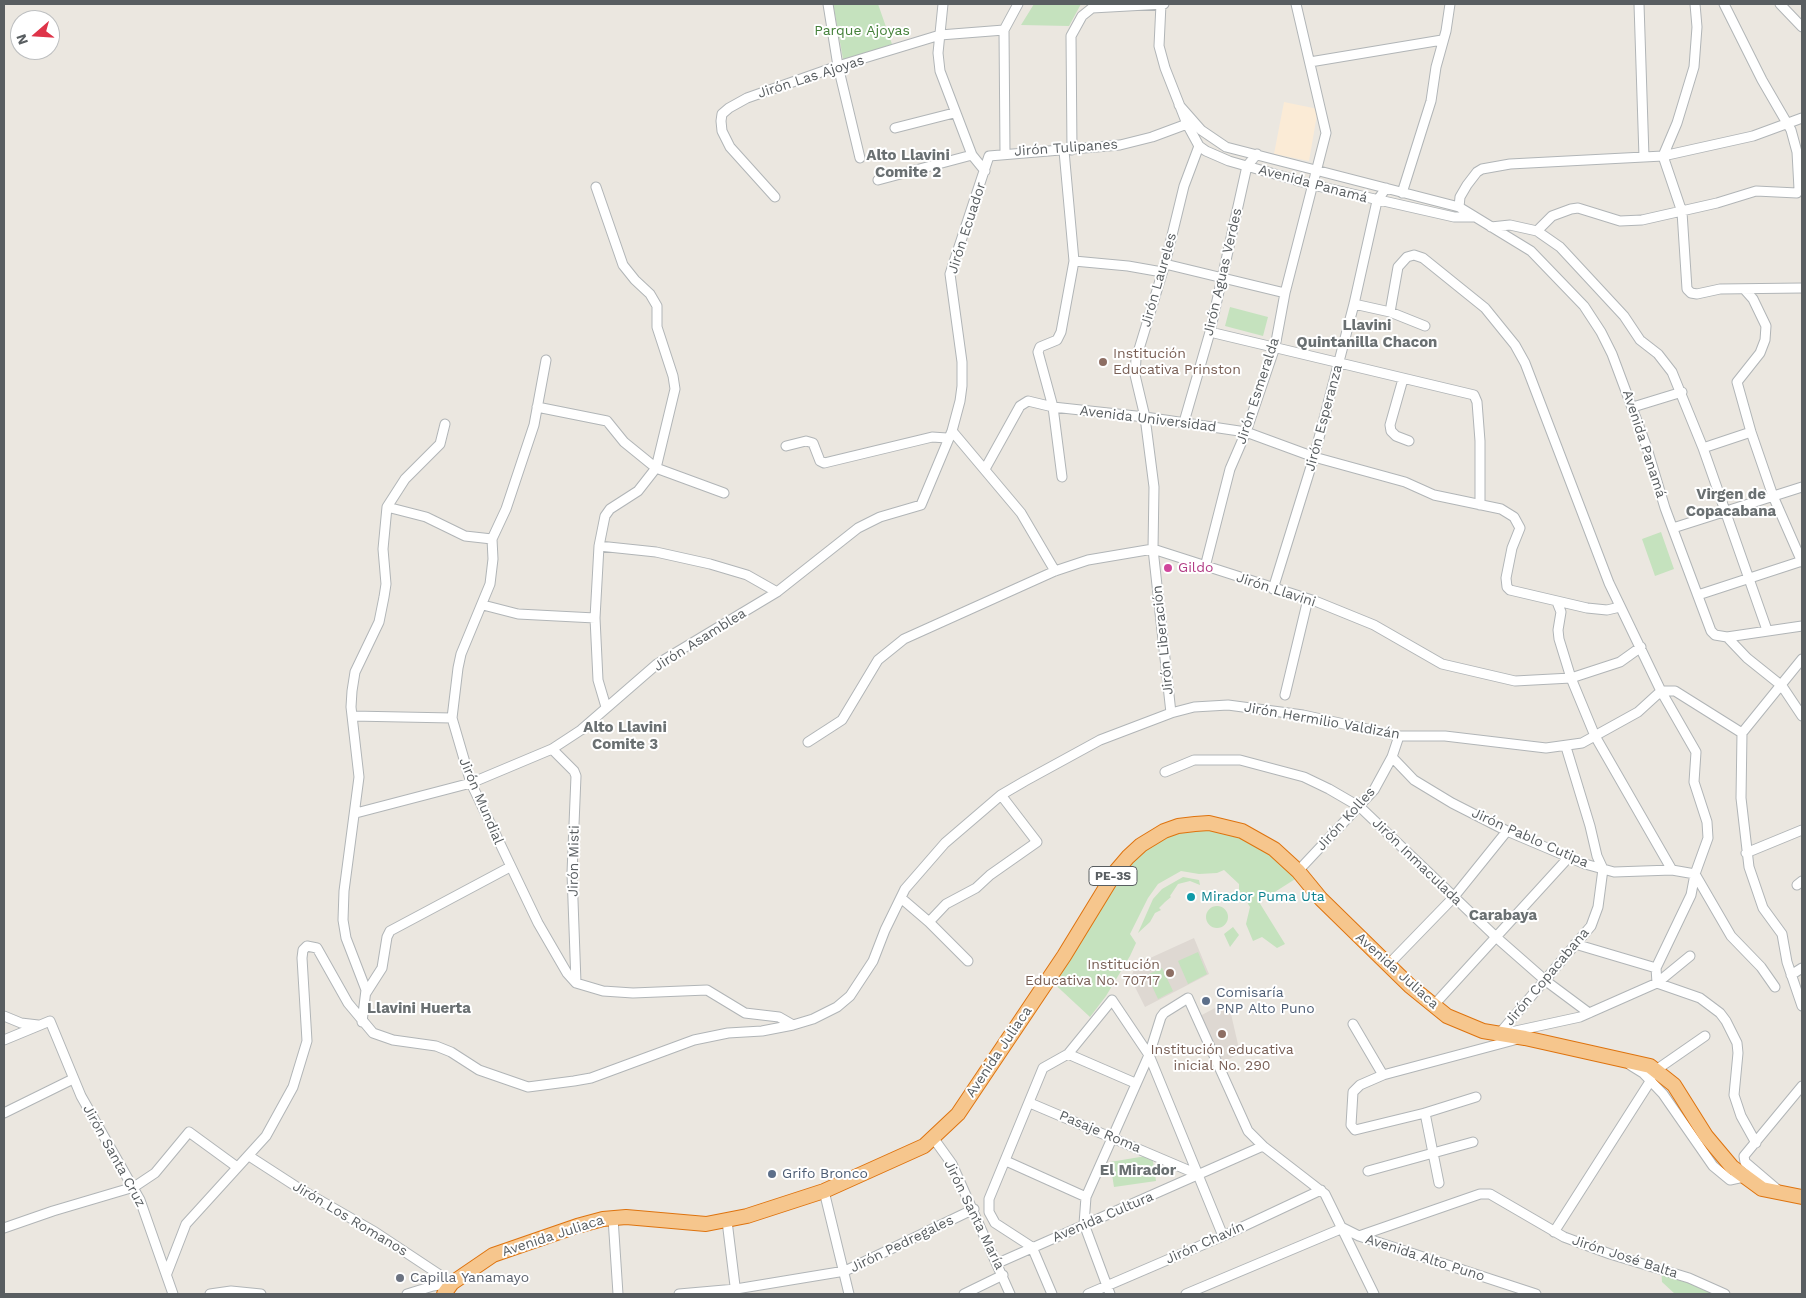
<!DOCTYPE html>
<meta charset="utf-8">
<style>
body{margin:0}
#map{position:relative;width:1806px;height:1298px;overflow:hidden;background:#ebe7e0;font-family:"Work Sans",sans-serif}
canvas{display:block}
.frame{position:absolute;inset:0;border:5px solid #595e61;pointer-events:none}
.north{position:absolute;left:10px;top:10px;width:50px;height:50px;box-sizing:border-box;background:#fff;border:1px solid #bdbfc0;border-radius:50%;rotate:251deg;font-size:14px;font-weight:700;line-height:20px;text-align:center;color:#595e61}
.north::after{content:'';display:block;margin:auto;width:18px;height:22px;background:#de3449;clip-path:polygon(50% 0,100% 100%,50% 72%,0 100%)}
</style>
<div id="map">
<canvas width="1806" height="1298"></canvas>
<div class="frame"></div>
<div class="north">N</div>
</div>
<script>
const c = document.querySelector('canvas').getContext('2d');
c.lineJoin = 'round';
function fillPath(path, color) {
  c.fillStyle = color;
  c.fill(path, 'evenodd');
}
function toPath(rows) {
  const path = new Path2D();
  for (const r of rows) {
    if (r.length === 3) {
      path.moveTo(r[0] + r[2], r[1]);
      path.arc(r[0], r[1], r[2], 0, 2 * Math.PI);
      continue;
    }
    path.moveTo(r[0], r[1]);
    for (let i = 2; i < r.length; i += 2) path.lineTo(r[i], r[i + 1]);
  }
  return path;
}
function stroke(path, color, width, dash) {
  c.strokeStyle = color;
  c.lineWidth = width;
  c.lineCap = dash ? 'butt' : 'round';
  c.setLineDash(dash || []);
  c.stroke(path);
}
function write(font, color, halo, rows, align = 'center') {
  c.font = font + ' "Work Sans",sans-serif';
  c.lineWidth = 4;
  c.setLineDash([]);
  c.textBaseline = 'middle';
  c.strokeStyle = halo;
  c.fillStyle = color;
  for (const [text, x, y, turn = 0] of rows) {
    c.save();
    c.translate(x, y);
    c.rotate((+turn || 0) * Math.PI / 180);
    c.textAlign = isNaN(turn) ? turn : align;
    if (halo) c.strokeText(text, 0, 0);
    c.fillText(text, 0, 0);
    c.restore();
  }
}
const commercial = toPath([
 [1284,102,1318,109,1309,161,1274,154]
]);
const education = toPath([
 [1194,938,1209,974,1145,1007,1131,979,1134,968,1137,964],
 [1228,1001,1240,1053,1222,1063,1200,1016]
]);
const green = toPath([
 [833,4,878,4,893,47,844,64],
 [1034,4,1081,4,1069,26,1021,25],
 [1230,307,1268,317,1263,336,1225,326],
 [1661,532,1674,569,1655,576,1642,539],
 [1195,829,1215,829,1247,837,1300,876,1259,902,1285,944,1277,948,1262,937,1253,941,1246,924,1250,907,1239,890,1239,884,1224,870,1217,873,1199,874,1181,871,1158,884,1148,898,1130,934,1136,943,1130,956,1106,996,1090,1017,1048,978,1076,934,1139,852,1173,834],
 [1183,877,1199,880,1200,885,1190,881,1178,884,1170,896,1171,897,1165,902,1159,908,1161,910,1155,913,1150,922,1138,933,1153,899,1162,889],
 [1217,917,11],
 [1233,927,1239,935,1230,947,1224,934],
 [1198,952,1207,974,1188,984,1178,961],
 [1162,968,1173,991,1158,999,1147,975],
 [1152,1155,1156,1181,1114,1187,1110,1162],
 [1661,1266,1728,1294,1675,1294,1662,1282]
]);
const minor = toPath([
 [828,4,838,66,860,158],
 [943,4,938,53,940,71,972,155,985,171],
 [1161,4,1159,46,1165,68,1187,124,1199,146,1206,151,1229,161,1313,185,1454,217,1475,217],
 [1639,4,1644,157],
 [1695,4,1697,27,1694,67,1677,123,1663,156,1682,212,1687,289,1691,293,1697,294,1720,289,1802,288],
 [1780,4,1802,27],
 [1310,62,1442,40],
 [1179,105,1201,130,1226,147,1459,207,1531,251,1584,306,1601,332,1612,354,1646,445,1665,508,1711,631,1715,635,1727,637,1802,626],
 [895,128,954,113],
 [1072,150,1071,36,1082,16,1092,8,1164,4],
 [1005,153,1004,30,1018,4],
 [878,180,972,155],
 [596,187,623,265,635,280,650,294,657,306,657,327,673,376,675,389,656,468,638,491,610,509,605,516,599,546,595,618,598,680,606,707],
 [1402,193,1431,101,1436,67,1446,31,1450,4],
 [775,197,730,147,722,131,721,121,722,114,729,108,747,98,838,66,940,35,1004,30],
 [1459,207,1460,197,1467,185,1477,172,1482,169,1510,164,1663,156,1753,136,1802,118],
 [1491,227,1510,225,1537,231,1560,247,1624,316,1640,340,1658,354,1672,372,1703,448,1767,630],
 [1537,231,1552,216,1571,209,1578,208,1620,221,1642,220,1717,203,1756,191,1797,193,1799,189,1797,152,1791,130,1762,80,1724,4],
 [1074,261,1128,266,1162,272],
 [1165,264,1285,293],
 [1745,290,1753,299,1766,326,1765,340,1760,353,1737,382,1751,432,1773,496,1802,562],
 [1354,304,1390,312,1425,326],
 [1390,312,1398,267,1407,257,1414,255,1423,258,1485,308,1515,345,1525,363,1609,583,1661,691,1696,752,1694,782,1707,822,1708,838,1695,874,1691,895,1656,968,1657,983,1700,998,1720,1013,1726,1021,1737,1043,1738,1053,1734,1095,1741,1116,1756,1143],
 [1210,332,1474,395,1477,402,1480,441,1480,505],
 [546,360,534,425,506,509,492,539,493,559,490,584,461,654,458,668,452,718,471,783,538,923,567,973,576,983,603,991,633,993,707,990,745,1013,779,1017,793,1025],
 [1403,379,1390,425,1391,431,1396,436,1409,441],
 [537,407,607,421,624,442,656,468,724,493],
 [1633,407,1682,392],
 [1184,422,1210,332,1247,166,1257,154],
 [952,431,1021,513,1055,571],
 [786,446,806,441,813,443,820,461,824,463,932,437,947,438],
 [1703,448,1751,432],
 [985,469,1020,406,1028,401,1053,407,1145,417,1246,432,1314,457,1405,482,1434,495,1501,509,1514,517,1520,528,1512,548,1506,578,1507,587,1510,590,1587,608,1607,610,1620,607],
 [1062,477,1053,407,1038,352,1040,347,1057,340,1061,332,1074,261,1064,151],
 [387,507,426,517,465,536,492,539],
 [1673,528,1802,487],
 [599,546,656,552,710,564,747,575,777,592],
 [1205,567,1230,469,1246,432,1275,347,1285,293,1326,133,1296,4],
 [1273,589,1314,457,1354,304,1377,201,1386,188],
 [1698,595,1802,561],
 [1557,602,1561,612,1558,630,1559,639,1571,678,1595,736,1672,870],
 [483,605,518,614,595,618],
 [1727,637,1747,658,1782,686,1802,716],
 [1802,659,1742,733,1741,798,1749,867,1763,908,1782,934,1787,962,1802,1006],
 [1661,691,1675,691,1742,733],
 [1285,695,1308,599],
 [1171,713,1153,549,1154,487,1145,417,1135,375,1136,359,1165,264,1184,186,1199,146],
 [352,716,452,718],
 [808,742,842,720,878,660,904,639,1055,571,1088,560,1153,549,1315,601,1374,625,1442,664,1515,681,1571,678,1620,662,1641,647],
 [552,749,574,771,576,776,572,873,576,983],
 [1392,757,1414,780,1452,803,1507,831,1585,864,1614,872,1672,870,1695,874,1731,936,1761,967,1775,987],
 [1165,772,1194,760,1240,760,1304,777,1329,789,1360,807,1497,938,1546,981,1589,1013],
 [356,813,471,783,552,749,581,730,657,664,777,592,858,528,880,517,921,505,952,431,960,401,962,386,962,362,950,274,989,156,1120,145,1152,137,1187,124],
 [1746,853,1802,830],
 [1298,871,1374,790,1392,757,1399,736],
 [1797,885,1802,881],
 [901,898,929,922,968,961],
 [929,922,946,904,976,888,990,875,1037,842,1001,795],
 [1575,944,1656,968],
 [1388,965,1453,898,1507,831],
 [1791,975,1802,968],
 [366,993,382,968,387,937,390,931,510,867],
 [1433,1006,1569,857],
 [4,1016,21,1023,38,1025],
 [362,1022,366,990,346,938,343,920,344,891,359,777,351,707,352,691,355,672,379,622,384,597,386,584,383,549,387,507,405,479,440,444,445,424],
 [1353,1024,1383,1075],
 [1511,1032,1580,1017,1657,983,1690,956],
 [1499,1034,1591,926,1598,907,1603,869,1597,856,1590,826,1566,747],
 [4,1040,50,1021,81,1096,140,1200,173,1294],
 [1068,1054,1135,1083],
 [1630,1065,1643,1073,1663,1094,1713,1166,1730,1180,1744,1177],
 [1656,1070,1705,1036],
 [1476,1097,1425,1113,1355,1130,1351,1125,1353,1092,1360,1085,1383,1075,1518,1039],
 [1030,1103,1197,1174],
 [4,1113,73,1079],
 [1425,1113,1439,1183],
 [934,1139,952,1164,1010,1294],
 [249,1156,300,1189,375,1232,452,1283],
 [1006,1161,1086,1197],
 [1368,1171,1473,1142],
 [824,1191,849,1294],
 [1779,1191,1745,1162,1744,1156,1802,1086],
 [613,1218,618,1294],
 [727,1221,736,1294],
 [4,1228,53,1211,134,1187,155,1173,189,1132,237,1167],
 [1554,1232,1651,1080],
 [1359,1236,1480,1194,1490,1194,1564,1237,1610,1254,1689,1278,1725,1294],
 [998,1263,1263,1146],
 [167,1273,186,1224,266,1136,293,1087,307,1041,302,958,303,950,307,946,317,948,348,1003,373,1033,393,1040,436,1046,451,1052,479,1070,528,1087,574,1081,591,1078,694,1040,728,1033,762,1031,793,1025,813,1019,837,1007,850,996,873,961,885,930,905,889,945,843,1001,795,1025,781,1100,740,1171,713,1194,707,1228,705,1303,715,1399,736,1445,736,1546,748,1582,743,1638,712,1661,691],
 [210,1294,231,1291,261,1294],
 [407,1294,433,1286,452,1283],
 [679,1294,736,1289,845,1271,974,1209],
 [964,1294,1003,1275],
 [1052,1294,1032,1247,995,1223,989,1212,989,1199,1043,1068,1068,1054,1112,1000,1149,1055,1223,1236],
 [1088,1294,1223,1236,1321,1190],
 [1110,1294,1084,1224,1086,1197,1149,1055,1161,1017,1164,1013,1188,998,1248,1131,1263,1146,1325,1194,1374,1294],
 [1186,1294,1343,1228,1359,1236,1536,1294]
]);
const highway = toPath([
 [444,1294,452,1283,493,1255,577,1226,603,1219,626,1217,706,1224,747,1216,824,1191,924,1146,958,1114,1064,956,1116,871,1128,857,1141,845,1164,831,1178,826,1195,824,1209,823,1242,831,1274,849,1298,871,1321,899,1410,986,1447,1016,1483,1031,1525,1038,1650,1066,1674,1085,1706,1136,1732,1167,1762,1189,1802,1197]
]);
const markers = [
 [1103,362,5,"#8d6e63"],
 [1168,568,5,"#d1479c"],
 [1191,897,5,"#0f9aa8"],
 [1170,973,5,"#8d6e63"],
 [1206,1001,5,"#5c6f8a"],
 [1222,1034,5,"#8d6e63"],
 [772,1174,5,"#5c6f8a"],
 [400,1278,5,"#6b7280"]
];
const shields = [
 [1113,876,48]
];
const shieldNames = [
 ["PE-3S",1113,876]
];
const parkNames = [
 ["Parque Ajoyas",862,31]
];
const streetNames = [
 ["Jirón Las Ajoyas",811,77,-18],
 ["Jirón Tulipanes",1066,148,-4],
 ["Avenida Panamá",1313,184,15],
 ["Jirón Ecuador",967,228,-72],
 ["Jirón Aguas Verdes",1223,272,-77],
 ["Jirón Laureles",1159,280,-74],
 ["Jirón Esmeralda",1258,391,-72],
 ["Jirón Esperanza",1324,418,-75],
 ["Avenida Universidad",1148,419,7],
 ["Avenida Panamá",1644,444,72],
 ["Jirón Llavini",1276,590,18],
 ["Jirón Asamblea",700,640,-32],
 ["Jirón Liberación",1163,640,-96],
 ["Jirón Hermilio Valdizán",1322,721,10],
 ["Jirón Mundial",481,801,67],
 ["Jirón Kolles",1346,819,-48],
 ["Jirón Pablo Cutipa",1530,838,24],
 ["Jirón Misti",574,861,-89],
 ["Jirón Inmaculada",1417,862,44],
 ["Avenida Juliaca",1397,971,42],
 ["Jirón Copacabana",1547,977,-50],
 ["Avenida Juliaca",999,1052,-56],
 ["Pasaje Roma",1100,1132,23],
 ["Jirón Santa Cruz",114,1156,61],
 ["Jirón Santa María",974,1215,64],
 ["Avenida Cultura",1103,1217,-23],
 ["Jirón Los Romanos",350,1219,31],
 ["Avenida Juliaca",553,1236,-18],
 ["Jirón Chavín",1205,1243,-24],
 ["Jirón Pedregales",902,1244,-26],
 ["Jirón José Balta",1625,1257,18],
 ["Avenida Alto Puno",1425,1258,18]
];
const educationNames = [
 ["Institución",1113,354],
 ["Educativa Prinston",1113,370],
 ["Institución",1160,965,"right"],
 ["Educativa No. 70717",1160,981,"right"],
 ["Institución educativa",1222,1050,"center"],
 ["inicial No. 290",1222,1066,"center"]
];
const hotelNames = [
 ["Gildo",1178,568]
];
const cultureNames = [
 ["Mirador Puma Uta",1201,897]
];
const serviceNames = [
 ["Comisaría",1216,993],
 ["PNP Alto Puno",1216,1009],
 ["Grifo Bronco",782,1174]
];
const worshipNames = [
 ["Capilla Yanamayo",410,1278]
];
const neighbourhoodNames = [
 ["Alto Llavini",908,156],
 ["Comite 2",908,173],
 ["Llavini",1367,326],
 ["Quintanilla Chacon",1367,343],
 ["Virgen de",1731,495],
 ["Copacabana",1731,512],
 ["Alto Llavini",625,728],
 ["Comite 3",625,745],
 ["Carabaya",1503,916],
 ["Llavini Huerta",419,1009],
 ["El Mirador",1138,1171]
];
fillPath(commercial, '#fbebd6');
fillPath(education, '#ded8d2');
fillPath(green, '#c5e2be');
stroke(minor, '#b1b5b7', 11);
stroke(highway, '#de730e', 16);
stroke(minor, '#fff', 9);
stroke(highway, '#f6c68d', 14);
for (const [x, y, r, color] of markers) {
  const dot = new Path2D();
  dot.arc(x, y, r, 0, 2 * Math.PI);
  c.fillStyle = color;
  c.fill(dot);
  stroke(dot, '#fff', 2);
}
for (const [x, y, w] of shields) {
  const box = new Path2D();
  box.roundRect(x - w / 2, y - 9.5, w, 19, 4);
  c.fillStyle = '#fff';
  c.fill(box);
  stroke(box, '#595e61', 1);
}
write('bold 12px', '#595e61', null, shieldNames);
write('14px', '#448039', '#fff', parkNames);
write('14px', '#595e61', '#fff', streetNames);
write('14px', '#785e54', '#fff', educationNames, 'left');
write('14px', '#b23c85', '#fff', hotelNames, 'left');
write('14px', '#0d838f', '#fff', cultureNames, 'left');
write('14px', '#4e5e75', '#fff', serviceNames, 'left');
write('14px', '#5b616d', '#fff', worshipNames, 'left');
write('bold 15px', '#6a7072', '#fff', neighbourhoodNames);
</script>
